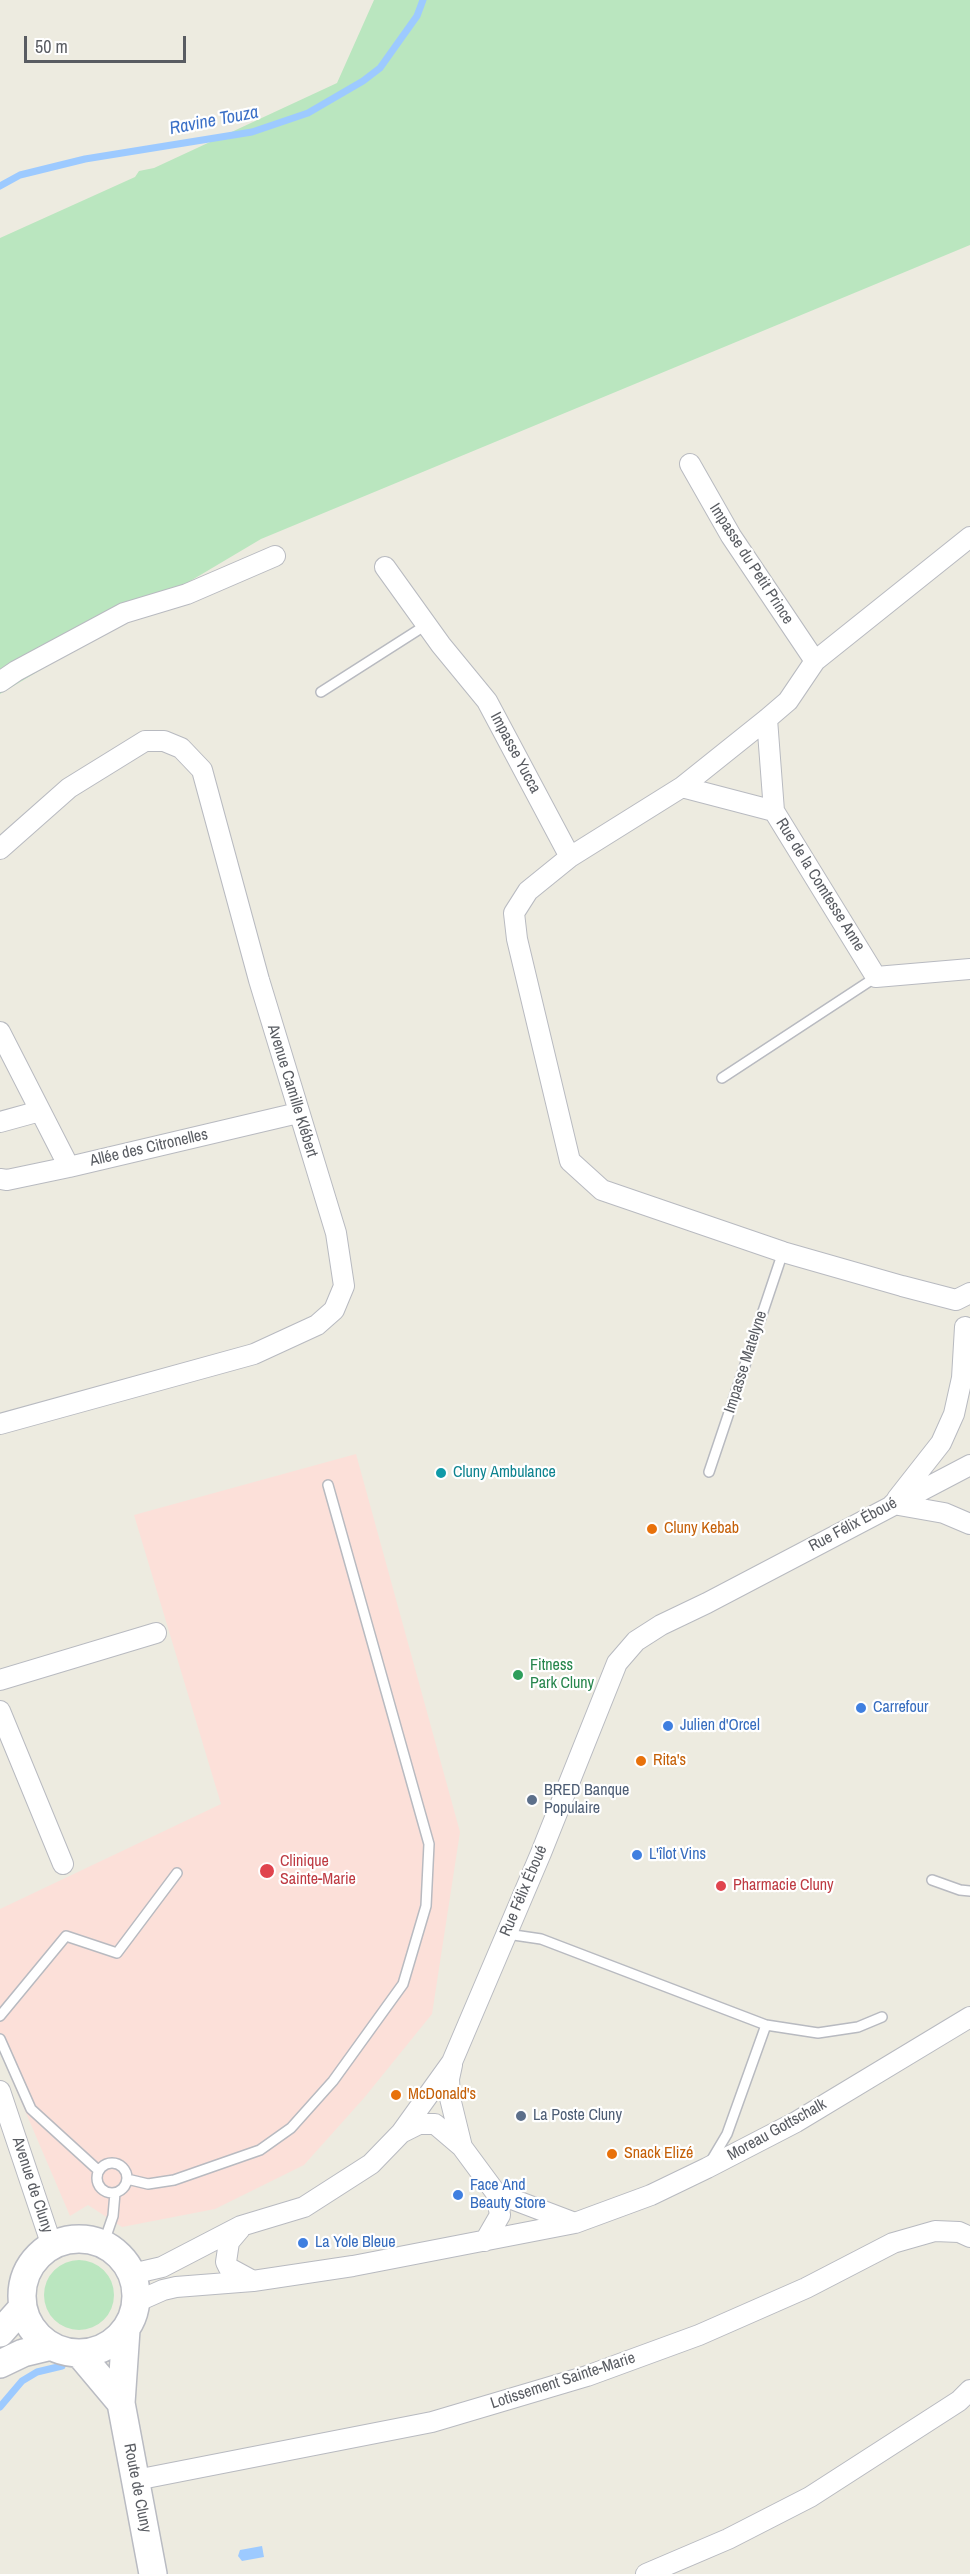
<!DOCTYPE html>
<meta charset="utf-8">
<style>
body{margin:0}
#map{position:relative;width:970px;height:2574px;overflow:hidden;background:#edebe0;font-family:"Archivo Narrow",sans-serif}
canvas{display:block}
.scale{position:absolute;left:24px;top:36px;width:162px;height:27px;box-sizing:border-box;border:3px solid #595c62;border-top:0;padding-left:8px;font-size:18px;line-height:21px;white-space:nowrap;color:#595c62;-webkit-text-stroke:4px #fff;paint-order:stroke}
</style>
<div id="map">
<canvas width="970" height="2574"></canvas>
<div class="scale">50 m</div>
</div>
<script>
const c = document.querySelector('canvas').getContext('2d');
c.lineJoin = 'round';
function fillPath(path, color) {
  c.fillStyle = color;
  c.fill(path, 'evenodd');
}
function toPath(rows) {
  const path = new Path2D();
  for (const r of rows) {
    if (r.length === 3) {
      path.moveTo(r[0] + r[2], r[1]);
      path.arc(r[0], r[1], r[2], 0, 2 * Math.PI);
      continue;
    }
    path.moveTo(r[0], r[1]);
    for (let i = 2; i < r.length; i += 2) path.lineTo(r[i], r[i + 1]);
  }
  return path;
}
function stroke(path, color, width, dash) {
  c.strokeStyle = color;
  c.lineWidth = width;
  c.lineCap = dash ? 'butt' : 'round';
  c.setLineDash(dash || []);
  c.stroke(path);
}
function write(font, color, halo, rows, align = 'center') {
  c.font = font + ' "Archivo Narrow",sans-serif';
  c.lineWidth = 4.5;
  c.setLineDash([]);
  c.textBaseline = 'middle';
  c.strokeStyle = halo;
  c.fillStyle = color;
  for (const [text, x, y, turn = 0] of rows) {
    c.save();
    c.translate(x, y);
    c.rotate((+turn || 0) * Math.PI / 180);
    c.textAlign = isNaN(turn) ? turn : align;
    if (halo) c.strokeText(text, 0, 0);
    c.fillText(text, 0, 0);
    c.restore();
  }
}
const medical = toPath([
 [356,1454,460,1832,432,2014,364,2098,304,2165,215,2209,122,2227,88,2205,70,2216,0,2052,0,1909,221,1804,134,1515]
]);
const green = toPath([
 [374,0,970,0,970,245,261,539,0,694,0,238,135,177,139,171,154,168,337,83],
 [79,2295,35]
]);
const water = toPath([
 [262,2546,264,2557,242,2561,238,2556,240,2550]
]);
const stream = toPath([
 [0,186,20,175,85,159,252,132,308,113,363,81,380,68,417,16,423,0],
 [0,2407,22,2381,37,2372,62,2366]
]);
const lane = toPath([
 [321,692,426,625],
 [722,1078,876,977],
 [709,1472,783,1252],
 [932,1880,960,1890,970,1891],
 [507,1934,541,1939,766,2025,818,2033,858,2027,882,2017],
 [0,2016,66,1936,117,1953,177,1873],
 [0,2039,31,2109,99,2171],
 [711,2161,727,2134,766,2025],
 [112,2178,15],
 [127,2179,148,2184,174,2180,260,2150,291,2128,333,2081,403,1984,426,1906,429,1844,328,1485],
 [103,2245,113,2216,115,2193]
]);
const street = toPath([
 [690,464,731,536,815,661],
 [970,537,815,661,788,701,767,719,682,787,570,857,528,891,514,913,517,939,570,1161,602,1190,783,1252,902,1286,956,1300,970,1293],
 [385,567,441,645,487,701,570,857],
 [0,682,16,671,124,613,187,594,275,556],
 [767,719,774,811,876,977,970,969],
 [682,787,774,811],
 [0,849,69,788,145,741,164,741,181,748,202,770,259,980,336,1233,344,1286,334,1310,317,1325,254,1354,0,1424],
 [0,1032,69,1167],
 [0,1122,40,1111],
 [0,1179,7,1180,69,1167,298,1113],
 [897,1499,941,1443,954,1414,962,1378,965,1327],
 [893,1504,944,1513,970,1524],
 [0,1680,156,1633],
 [0,1711,63,1864],
 [452,2065,449,2079,450,2098,462,2147],
 [0,2091,52,2246],
 [401,2133,419,2124,435,2124,462,2147,496,2193,500,2215,485,2241],
 [496,2193,575,2223],
 [240,2229,229,2242,226,2262,229,2268,253,2281],
 [132,2274,162,2267,241,2226,304,2207,371,2164,401,2133,452,2062,541,1853,617,1663,636,1641,661,1625,707,1603,970,1465],
 [136,2302,163,2290,176,2287,253,2281,353,2266,575,2223,651,2195,707,2168,796,2122,970,2017],
 [136,2480,432,2422,587,2376,699,2335,806,2288,893,2243,935,2231,959,2232,970,2237],
 [646,2574,728,2539,810,2497,959,2401,970,2390]
]);
const secondary = toPath([
 [79,2296,57],
 [126,2330,121,2403,153,2574],
 [0,2333,23,2307],
 [79,2353,121,2403],
 [0,2364,23,2353,52,2346]
]);
const markers = [
 [441,1473,6,"#0f9aa8"],
 [652,1529,6,"#e8710a"],
 [518,1675,6,"#2e9e5b"],
 [861,1708,6,"#3f7fe0"],
 [668,1726,6,"#3f7fe0"],
 [641,1761,6,"#e8710a"],
 [532,1800,6,"#5c6f8a"],
 [637,1855,6,"#3f7fe0"],
 [267,1871,8,"#e0444e"],
 [721,1886,6,"#e0444e"],
 [396,2095,6,"#e8710a"],
 [521,2116,6,"#5c6f8a"],
 [612,2154,6,"#e8710a"],
 [458,2195,6,"#3f7fe0"],
 [303,2243,6,"#3f7fe0"]
];
const streetNames = [
 ["Impasse du Petit Prince",751,564,57],
 ["Impasse Yucca",515,753,62],
 ["Rue de la Comtesse Anne",820,885,58],
 ["Avenue Camille Klébert",292,1091,73],
 ["Allée des Citronelles",149,1148,-13],
 ["Impasse Matelyne",746,1362,-72],
 ["Rue Félix Éboué",853,1525,-28],
 ["Rue Félix Éboué",524,1891,-67],
 ["Moreau Gottschalk",777,2130,-29],
 ["Avenue de Cluny",32,2185,72],
 ["Lotissement Sainte-Marie",563,2381,-18],
 ["Route de Cluny",137,2488,79]
];
const cultureNames = [
 ["Cluny Ambulance",453,1473]
];
const foodNames = [
 ["Cluny Kebab",664,1529],
 ["Rita's",653,1761],
 ["McDonald's",408,2095],
 ["Snack Elizé",624,2154]
];
const leisureNames = [
 ["Fitness",530,1666],
 ["Park Cluny",530,1684]
];
const shopNames = [
 ["Carrefour",873,1708],
 ["Julien d'Orcel",680,1726],
 ["L'îlot Vins",649,1855],
 ["Face And",470,2186],
 ["Beauty Store",470,2204],
 ["La Yole Bleue",315,2243]
];
const serviceNames = [
 ["BRED Banque",544,1791],
 ["Populaire",544,1809],
 ["La Poste Cluny",533,2116]
];
const healthNames = [
 ["Clinique",280,1862],
 ["Sainte-Marie",280,1880],
 ["Pharmacie Cluny",733,1886]
];
const waterNames = [
 ["Ravine Touza",214,121,-11]
];
fillPath(medical, '#fce0d9');
fillPath(green, '#bae6bf');
fillPath(water, '#9dcaff');
stroke(stream, '#9dcaff', 7);
stroke(lane, '#b8bac0', 12);
stroke(street, '#b8bac0', 22);
stroke(secondary, '#b9bbc2', 30);
stroke(lane, '#fff', 9);
stroke(street, '#fff', 20);
stroke(secondary, '#fff', 27);
for (const [x, y, r, color] of markers) {
  const dot = new Path2D();
  dot.arc(x, y, r, 0, 2 * Math.PI);
  c.fillStyle = color;
  c.fill(dot);
  stroke(dot, '#fff', 2);
}
write('16px', '#595c62', '#fff', streetNames);
write('16px', '#0d838f', '#fff', cultureNames, 'left');
write('16px', '#c56008', '#fff', foodNames, 'left');
write('16px', '#27864d', '#fff', leisureNames, 'left');
write('16px', '#366cbe', '#fff', shopNames, 'left');
write('16px', '#4e5e75', '#fff', serviceNames, 'left');
write('16px', '#be3a42', '#fff', healthNames, 'left');
write('italic 18px', '#3b70c7', '#fff', waterNames);
</script>
